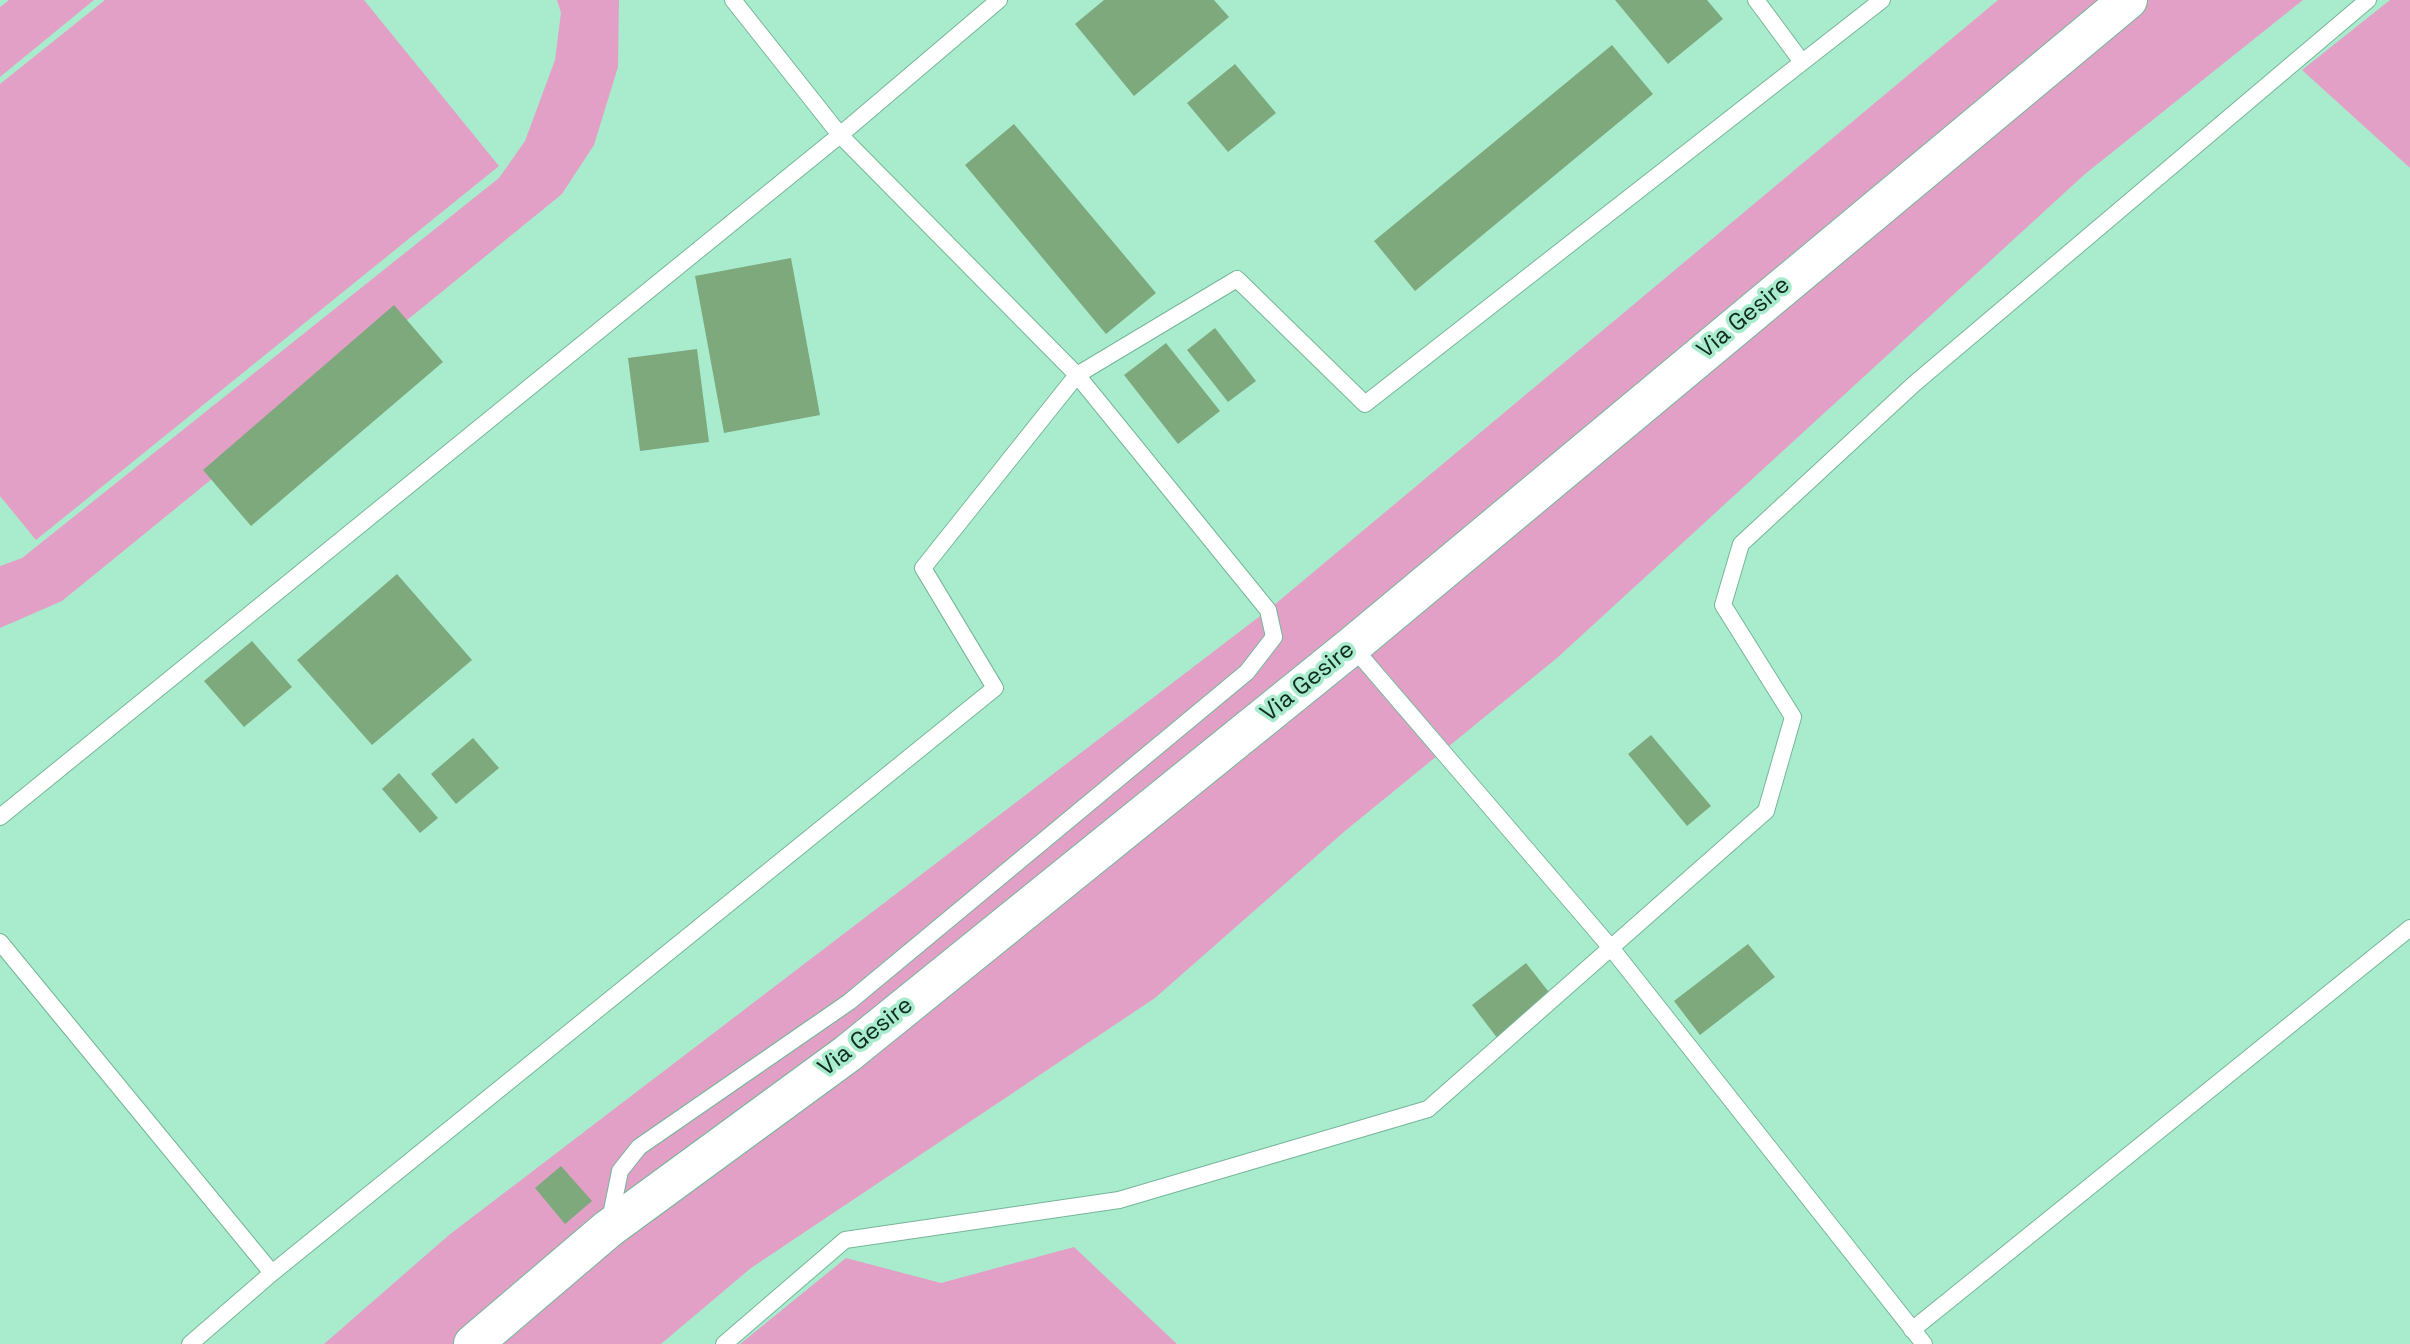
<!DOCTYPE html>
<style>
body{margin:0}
canvas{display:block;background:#a9eccd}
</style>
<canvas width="2410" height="1344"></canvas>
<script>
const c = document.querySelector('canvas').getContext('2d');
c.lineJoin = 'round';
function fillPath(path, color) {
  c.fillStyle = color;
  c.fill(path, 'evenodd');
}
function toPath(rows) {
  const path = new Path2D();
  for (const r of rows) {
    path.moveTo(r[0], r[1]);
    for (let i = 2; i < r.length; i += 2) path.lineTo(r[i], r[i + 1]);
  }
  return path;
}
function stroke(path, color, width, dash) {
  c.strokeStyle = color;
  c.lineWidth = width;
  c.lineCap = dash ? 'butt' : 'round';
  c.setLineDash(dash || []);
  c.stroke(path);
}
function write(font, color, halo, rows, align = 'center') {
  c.font = font + ' "Space Grotesk",sans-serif';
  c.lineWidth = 7;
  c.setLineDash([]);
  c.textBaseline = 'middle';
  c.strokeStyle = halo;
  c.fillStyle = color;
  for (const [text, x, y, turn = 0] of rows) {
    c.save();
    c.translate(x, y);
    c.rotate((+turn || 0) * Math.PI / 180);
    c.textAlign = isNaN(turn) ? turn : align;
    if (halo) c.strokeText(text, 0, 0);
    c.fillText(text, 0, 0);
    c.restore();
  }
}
const green = toPath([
 [9,0,94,0,0,77,0,7],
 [105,0,364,0,499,166,36,540,0,496,0,84],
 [557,0,619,0,618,67,594,145,562,194,62,601,0,628,0,566,22,558,499,178,525,141,555,60,561,13],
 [1998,0,2303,0,2085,174,1557,658,1345,831,1155,998,751,1268,661,1344,324,1344,449,1235,1268,610],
 [2390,0,2410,0,2410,168,2302,70],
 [1074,1247,1177,1344,740,1344,846,1258,941,1283]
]);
const building = toPath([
 [1104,0,1214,0,1229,17,1134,96,1075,24],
 [1615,0,1707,0,1723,19,1668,64],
 [1612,45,1653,94,1415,291,1374,241],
 [1235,64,1276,113,1228,152,1187,103],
 [1014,124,1156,293,1106,334,965,165],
 [791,258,820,415,724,433,695,276],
 [394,305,443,362,251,526,203,470],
 [1215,328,1256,381,1228,402,1187,350],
 [1166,343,1220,411,1178,444,1124,375],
 [697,349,709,442,640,451,628,358],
 [397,574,472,660,372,745,297,660],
 [252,641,292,687,244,727,204,681],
 [1651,735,1711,806,1687,826,1628,754],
 [473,738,499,768,456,804,431,774],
 [399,773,438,818,420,833,382,789],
 [1748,944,1775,977,1700,1035,1674,1001],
 [1526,963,1552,996,1498,1039,1472,1005],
 [561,1166,592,1201,565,1224,535,1188]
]);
const lane = toPath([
 [1756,0,1802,62],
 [1352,646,1612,949,1924,1344],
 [0,817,840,135,999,0],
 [0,942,272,1273],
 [610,1220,620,1171,639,1147,849,1002,1247,672,1274,637,1268,610,1077,375,840,135,733,0],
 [1912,1330,2410,928],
 [190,1344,272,1273,995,688,923,568,1077,375,1237,279,1365,404,1882,0],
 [724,1344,845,1240,1119,1200,1428,1109,1766,811,1793,717,1723,605,1741,544,1914,384,2368,0]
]);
const secondary = toPath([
 [473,1344,608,1229,847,1054,1352,646,2128,0]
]);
const streetNames = [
 ["Via Gesire",1744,318,-40],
 ["Via Gesire",1308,682,-39],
 ["Via Gesire",866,1037,-38]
];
fillPath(green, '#e3a0c6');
fillPath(building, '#7da97d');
stroke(lane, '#75b699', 18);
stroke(secondary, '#75b699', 40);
stroke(lane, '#fff', 16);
stroke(secondary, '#fff', 38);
write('24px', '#102b20', '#a9eccd', streetNames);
</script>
